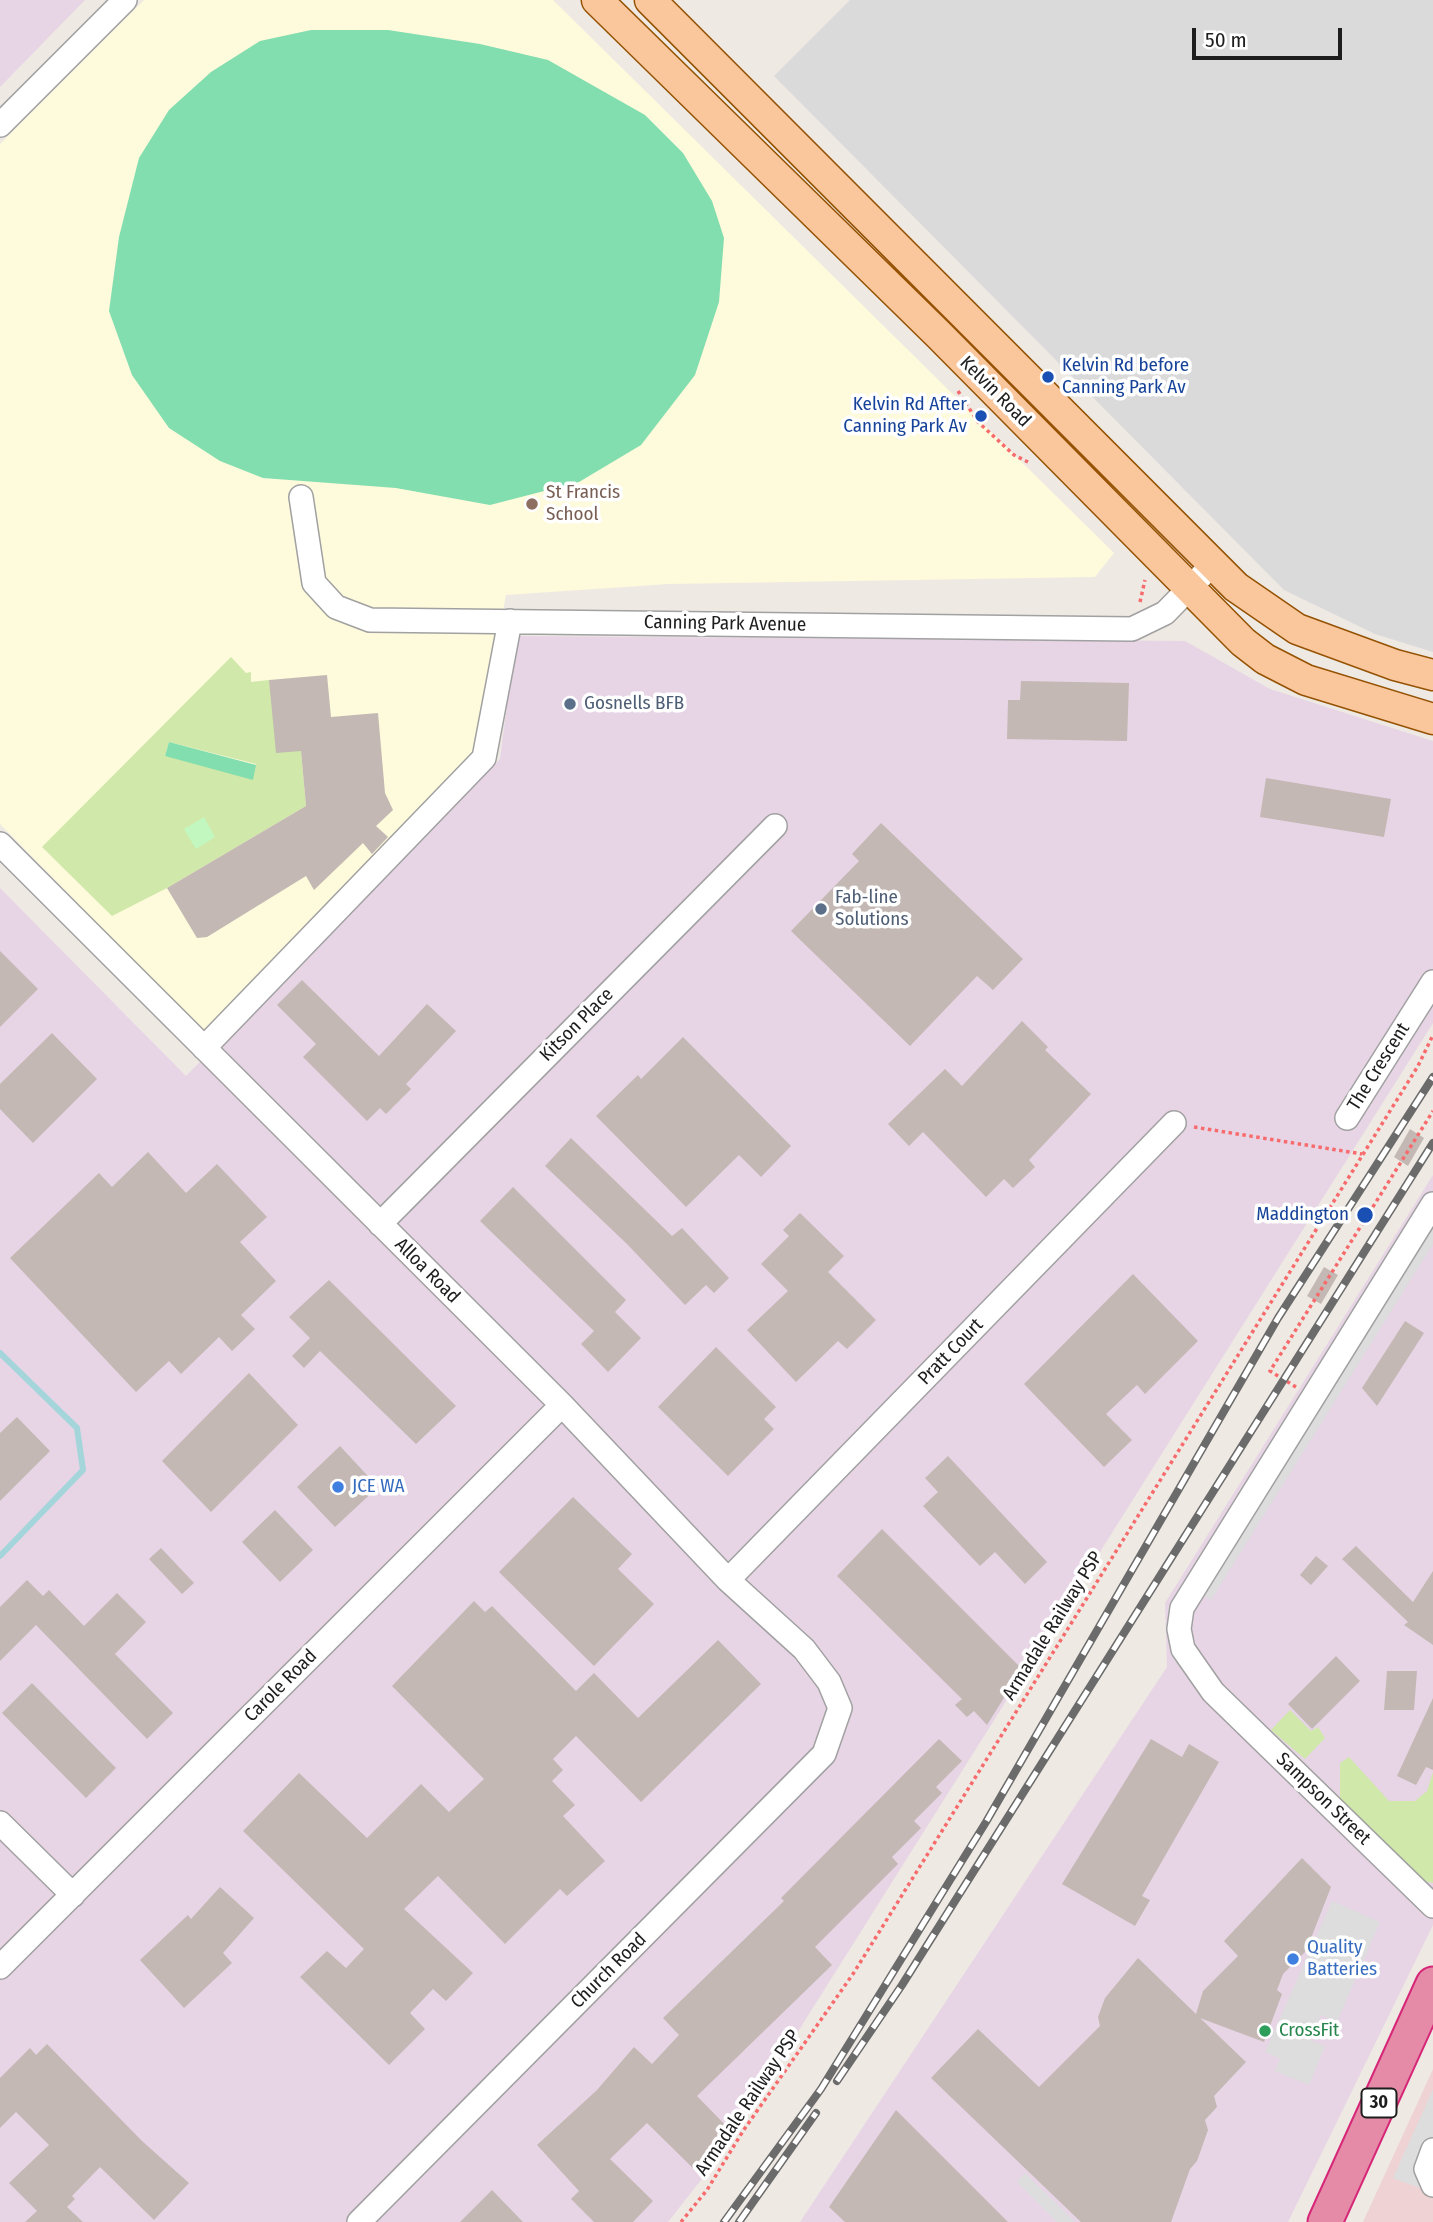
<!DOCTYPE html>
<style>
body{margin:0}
#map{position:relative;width:1433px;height:2222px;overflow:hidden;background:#eee9e3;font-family:"Fira Sans Condensed",sans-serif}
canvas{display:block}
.scale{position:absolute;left:1192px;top:28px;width:150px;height:32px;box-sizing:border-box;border:4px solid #1d1d1d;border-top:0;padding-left:9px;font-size:21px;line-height:24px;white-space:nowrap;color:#1d1d1d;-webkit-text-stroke:5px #fff;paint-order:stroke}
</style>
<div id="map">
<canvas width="1433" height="2222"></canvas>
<div class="scale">50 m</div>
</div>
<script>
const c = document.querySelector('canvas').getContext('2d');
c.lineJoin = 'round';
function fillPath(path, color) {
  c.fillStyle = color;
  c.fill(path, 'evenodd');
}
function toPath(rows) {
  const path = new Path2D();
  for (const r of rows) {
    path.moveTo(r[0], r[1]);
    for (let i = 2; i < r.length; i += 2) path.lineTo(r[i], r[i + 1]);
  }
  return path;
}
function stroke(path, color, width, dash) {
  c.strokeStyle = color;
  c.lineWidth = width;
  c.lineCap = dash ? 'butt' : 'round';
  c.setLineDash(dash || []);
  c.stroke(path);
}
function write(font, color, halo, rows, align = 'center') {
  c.font = font + ' "Fira Sans Condensed",sans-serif';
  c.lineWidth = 7;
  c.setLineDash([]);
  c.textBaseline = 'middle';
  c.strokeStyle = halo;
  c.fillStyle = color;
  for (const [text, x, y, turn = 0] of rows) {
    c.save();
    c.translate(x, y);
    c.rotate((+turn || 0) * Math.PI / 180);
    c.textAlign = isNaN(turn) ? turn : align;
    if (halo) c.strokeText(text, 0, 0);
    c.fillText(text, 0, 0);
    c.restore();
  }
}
const residential = toPath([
 [850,0,1433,0,1433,652,1375,634,1284,590,774,76]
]);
const commercial = toPath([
 [1433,2069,1433,2222,1363,2222]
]);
const industrial = toPath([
 [0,0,85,0,0,87],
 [516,636,1185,641,1270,689,1433,741,1433,1023,719,2157,668,2222,0,2222,0,888,186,1076,500,759],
 [1433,1175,1433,1925,1288,2222,800,2222,1167,1667,1165,1603]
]);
const education = toPath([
 [144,0,553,0,1114,553,1095,577,669,584,506,595,477,748,205,1033,0,824,0,144]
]);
const grass = toPath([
 [231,657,246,673,251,672,251,682,269,680,301,751,306,806,167,888,112,916,42,847],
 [169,742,256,764,256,765,165,756],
 [1290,1710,1311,1731,1318,1727,1325,1738,1305,1759,1271,1730],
 [1349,1757,1389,1801,1415,1801,1427,1791,1433,1772,1433,1883,1419,1880,1340,1801,1340,1763]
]);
const park = toPath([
 [204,817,215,837,196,849,184,829]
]);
const pitch = toPath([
 [311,30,388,30,480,44,548,60,645,115,683,153,712,201,724,238,719,302,695,375,641,445,579,482,490,505,396,488,263,478,220,461,169,428,132,375,109,311,119,237,139,158,169,110,211,72,260,41],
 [169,742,256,765,253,780,165,756]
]);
const parking = toPath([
 [1433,1219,1433,1244,1211,1600,1200,1593],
 [1332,1901,1380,1922,1337,2022,1321,2015,1310,2040,1325,2046,1309,2085,1275,2071,1280,2059,1265,2052],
 [1433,2089,1433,2165,1422,2189,1393,2178],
 [1025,2173,1075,2222,1057,2222,1017,2182]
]);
const stream = toPath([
 [0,1353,77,1428,83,1470,0,1556]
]);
const building = toPath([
 [327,675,331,717,378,713,385,793,393,810,376,826,388,837,372,854,363,843,314,890,306,876,207,937,197,938,167,888,306,806,301,751,276,753,269,680],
 [1021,681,1129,683,1127,741,1007,739,1008,700,1020,700],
 [1266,778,1391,799,1384,837,1260,817],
 [881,823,1023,959,993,990,977,976,910,1046,791,931,859,861,852,854],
 [0,951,38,989,0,1027],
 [302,980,379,1056,427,1004,456,1031,406,1084,411,1089,386,1114,380,1108,367,1121,303,1057,316,1044,277,1005],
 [1022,1021,1048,1047,1045,1050,1091,1094,1029,1160,1035,1167,1013,1188,1004,1179,986,1197,923,1132,909,1146,888,1124,945,1069,962,1086],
 [52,1033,97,1079,33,1143,0,1109,0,1084],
 [683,1037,791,1146,761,1177,739,1155,686,1207,596,1116,638,1075,641,1079],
 [1410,1129,1424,1138,1408,1166,1394,1157],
 [571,1138,672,1236,682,1228,729,1278,714,1293,706,1285,685,1305,627,1244,545,1166],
 [148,1152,186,1193,217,1164,267,1217,240,1242,276,1281,241,1315,255,1329,232,1351,219,1337,181,1374,169,1361,136,1392,10,1258,99,1173,112,1187],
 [513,1187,626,1300,615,1312,641,1338,608,1372,581,1344,594,1331,480,1221],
 [800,1213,844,1256,828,1272,876,1320,847,1349,838,1341,796,1382,747,1330,788,1291,761,1264,789,1236,783,1230],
 [1324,1267,1338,1275,1321,1304,1307,1296],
 [1133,1274,1198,1341,1145,1394,1137,1385,1106,1414,1132,1440,1104,1467,1024,1384],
 [329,1280,456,1406,416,1444,320,1351,304,1368,292,1356,310,1338,289,1317],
 [1405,1321,1424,1333,1377,1406,1362,1388],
 [716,1347,776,1407,764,1419,774,1429,728,1476,658,1407],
 [249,1373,298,1425,211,1512,162,1461],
 [17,1417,50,1451,0,1501,0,1433],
 [340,1446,378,1487,335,1527,297,1487],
 [948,1456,1047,1562,1025,1584,995,1552,980,1566,923,1506,938,1492,925,1478],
 [573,1497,632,1554,618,1569,654,1604,594,1666,499,1572],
 [275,1510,313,1550,280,1582,242,1542],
 [882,1529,1022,1669,987,1725,974,1711,967,1717,955,1705,962,1699,837,1576],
 [1356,1546,1413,1602,1433,1571,1433,1645,1404,1625,1408,1622,1342,1559],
 [161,1548,194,1583,182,1594,149,1559],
 [1316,1556,1328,1566,1311,1585,1300,1575],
 [27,1580,43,1596,49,1590,84,1626,117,1593,146,1622,115,1654,173,1713,147,1739,36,1625,0,1661,0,1607],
 [474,1601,485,1612,492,1606,576,1691,594,1673,638,1718,718,1640,761,1684,641,1802,576,1736,553,1759,563,1770,552,1781,575,1805,563,1816,605,1861,567,1896,560,1889,505,1944,438,1876,404,1909,473,1973,446,2001,433,1989,410,2013,425,2029,389,2065,300,1977,327,1951,346,1968,364,1949,243,1831,299,1773,367,1838,421,1784,449,1812,484,1779,392,1686],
 [1336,1656,1360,1681,1312,1729,1288,1704],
 [1387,1671,1417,1671,1414,1710,1384,1710],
 [32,1683,116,1768,86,1798,2,1713],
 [1433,1698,1433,1770,1426,1767,1416,1785,1397,1776],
 [939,1739,962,1761,936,1787,942,1793,914,1821,921,1828,892,1857,898,1864,815,1947,832,1965,697,2096,732,2132,701,2176,647,2123,610,2159,653,2201,633,2222,594,2222,571,2199,579,2191,537,2145,597,2090,634,2047,652,2064,679,2035,663,2018,784,1901,781,1898],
 [1151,1739,1182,1757,1189,1744,1219,1762,1142,1896,1150,1900,1135,1926,1062,1884],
 [1302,1858,1331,1887,1306,1951,1283,1974,1277,1990,1282,1994,1264,2042,1200,2018,1246,2062,1214,2096,1217,2107,1205,2120,1208,2130,1197,2161,1190,2169,1171,2222,1081,2222,931,2078,978,2029,1039,2087,1100,2026,1098,2017,1105,1998,1138,1958,1196,2014,1203,1991,1238,1956,1224,1941],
 [220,1887,254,1918,223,1953,232,1963,184,2008,140,1960,188,1915,191,1919],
 [47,2044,142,2141,189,2183,154,2220,100,2167,72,2196,75,2199,67,2207,83,2222,25,2222,37,2211,9,2183,49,2145,16,2112,0,2128,0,2078,30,2048,36,2055],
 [896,2110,1008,2222,845,2222,829,2207],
 [492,2190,523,2222,460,2222]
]);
const path = toPath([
 [958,391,978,422,1014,455,1028,462],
 [1140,602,1145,580],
 [1194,1127,1362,1154],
 [1296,1387,1270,1371,1433,1111],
 [681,2222,707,2190,743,2131,853,1974,1418,1066,1433,1035]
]);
const minor = toPath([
 [0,125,125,0],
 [301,497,314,583,336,607,370,620,1132,629,1165,613,1212,565],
 [0,844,562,1405,728,1580,804,1649,829,1682,840,1708,824,1754,359,2222],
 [204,1048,484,758,510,621],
 [1347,1118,1433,982],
 [1433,1204,1182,1608,1179,1629,1183,1649,1213,1692,1433,1906],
 [380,1224,775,826],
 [728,1580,1174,1123],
 [0,1823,73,1895],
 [0,1967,562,1405],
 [1433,2150,1426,2169,1433,2185]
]);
const major = toPath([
 [597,0,939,335,1243,642,1265,659,1306,680,1433,719],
 [650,0,1236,587,1297,629,1395,665,1433,675]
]);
const highway = toPath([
 [1325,2222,1433,1984]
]);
const rail = toPath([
 [837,2081,902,1985,1433,1143],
 [724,2222,821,2089,986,1822,1278,1318,1433,1077],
 [739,2222,816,2113]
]);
const markers = [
 [1048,377,7,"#1a4fb4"],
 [981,416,7,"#1a4fb4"],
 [532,504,7,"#8d6e63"],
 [570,704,7,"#5c6f8a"],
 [821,909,7,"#5c6f8a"],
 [1365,1215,9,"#1a4fb4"],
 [338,1487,7,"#3f7fe0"],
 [1293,1959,7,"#3f7fe0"],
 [1265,2031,7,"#2e9e5b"]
];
const shields = [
 [1379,2103,35]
];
const shieldNames = [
 ["30",1379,2103]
];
const transitNames = [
 ["Kelvin Rd before",1062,366,"left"],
 ["Canning Park Av",1062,388,"left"],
 ["Kelvin Rd After",967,405],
 ["Canning Park Av",967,427],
 ["Maddington",1349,1215]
];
const streetNames = [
 ["Kelvin Road",995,392,45],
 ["Canning Park Avenue",725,624,1],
 ["Kitson Place",577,1025,-45],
 ["The Crescent",1379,1067,-58],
 ["Alloa Road",427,1271,45],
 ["Pratt Court",951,1352,-46],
 ["Armadale Railway PSP",1053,1626,-58],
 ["Carole Road",281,1686,-45],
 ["Sampson Street",1323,1799,44],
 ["Church Road",609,1971,-45],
 ["Armadale Railway PSP",748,2103,-56]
];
const educationNames = [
 ["St Francis",546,493],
 ["School",546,515]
];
const serviceNames = [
 ["Gosnells BFB",584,704],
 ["Fab-line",835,898],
 ["Solutions",835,920]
];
const shopNames = [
 ["JCE WA",352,1487],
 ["Quality",1307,1948],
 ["Batteries",1307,1970]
];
const leisureNames = [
 ["CrossFit",1279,2031]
];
fillPath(residential, '#dbdada');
fillPath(commercial, '#efd2d4');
fillPath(industrial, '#e7d5e6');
fillPath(education, '#fefadc');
fillPath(grass, '#d0e8a9');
fillPath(park, '#c2f8c0');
fillPath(pitch, '#82ddaf');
fillPath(parking, '#ddd');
stroke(stream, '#a4d5db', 6);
fillPath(building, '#c3b8b3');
stroke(minor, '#a1a1a1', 26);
stroke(major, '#945202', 33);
stroke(highway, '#d62677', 37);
stroke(path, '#f76b6d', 3.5, [3.5, 3.5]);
stroke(minor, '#fff', 23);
stroke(major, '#fac69c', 30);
stroke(highway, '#e58ba7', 33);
stroke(rail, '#6b6b6b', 8);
stroke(rail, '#fff', 5, [16]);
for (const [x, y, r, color] of markers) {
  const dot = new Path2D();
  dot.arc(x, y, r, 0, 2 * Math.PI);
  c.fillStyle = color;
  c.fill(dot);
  stroke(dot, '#fff', 2.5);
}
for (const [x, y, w] of shields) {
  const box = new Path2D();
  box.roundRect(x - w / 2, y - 14.5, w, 29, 5);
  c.fillStyle = '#fff';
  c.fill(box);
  stroke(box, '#1d1d1d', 2);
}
write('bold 18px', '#1d1d1d', null, shieldNames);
write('19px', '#164399', '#fff', transitNames, 'right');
write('19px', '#1d1d1d', '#fff', streetNames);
write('19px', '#785e54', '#fff', educationNames, 'left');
write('19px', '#4e5e75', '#fff', serviceNames, 'left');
write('19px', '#366cbe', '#fff', shopNames, 'left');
write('19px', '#27864d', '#fff', leisureNames, 'left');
</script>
